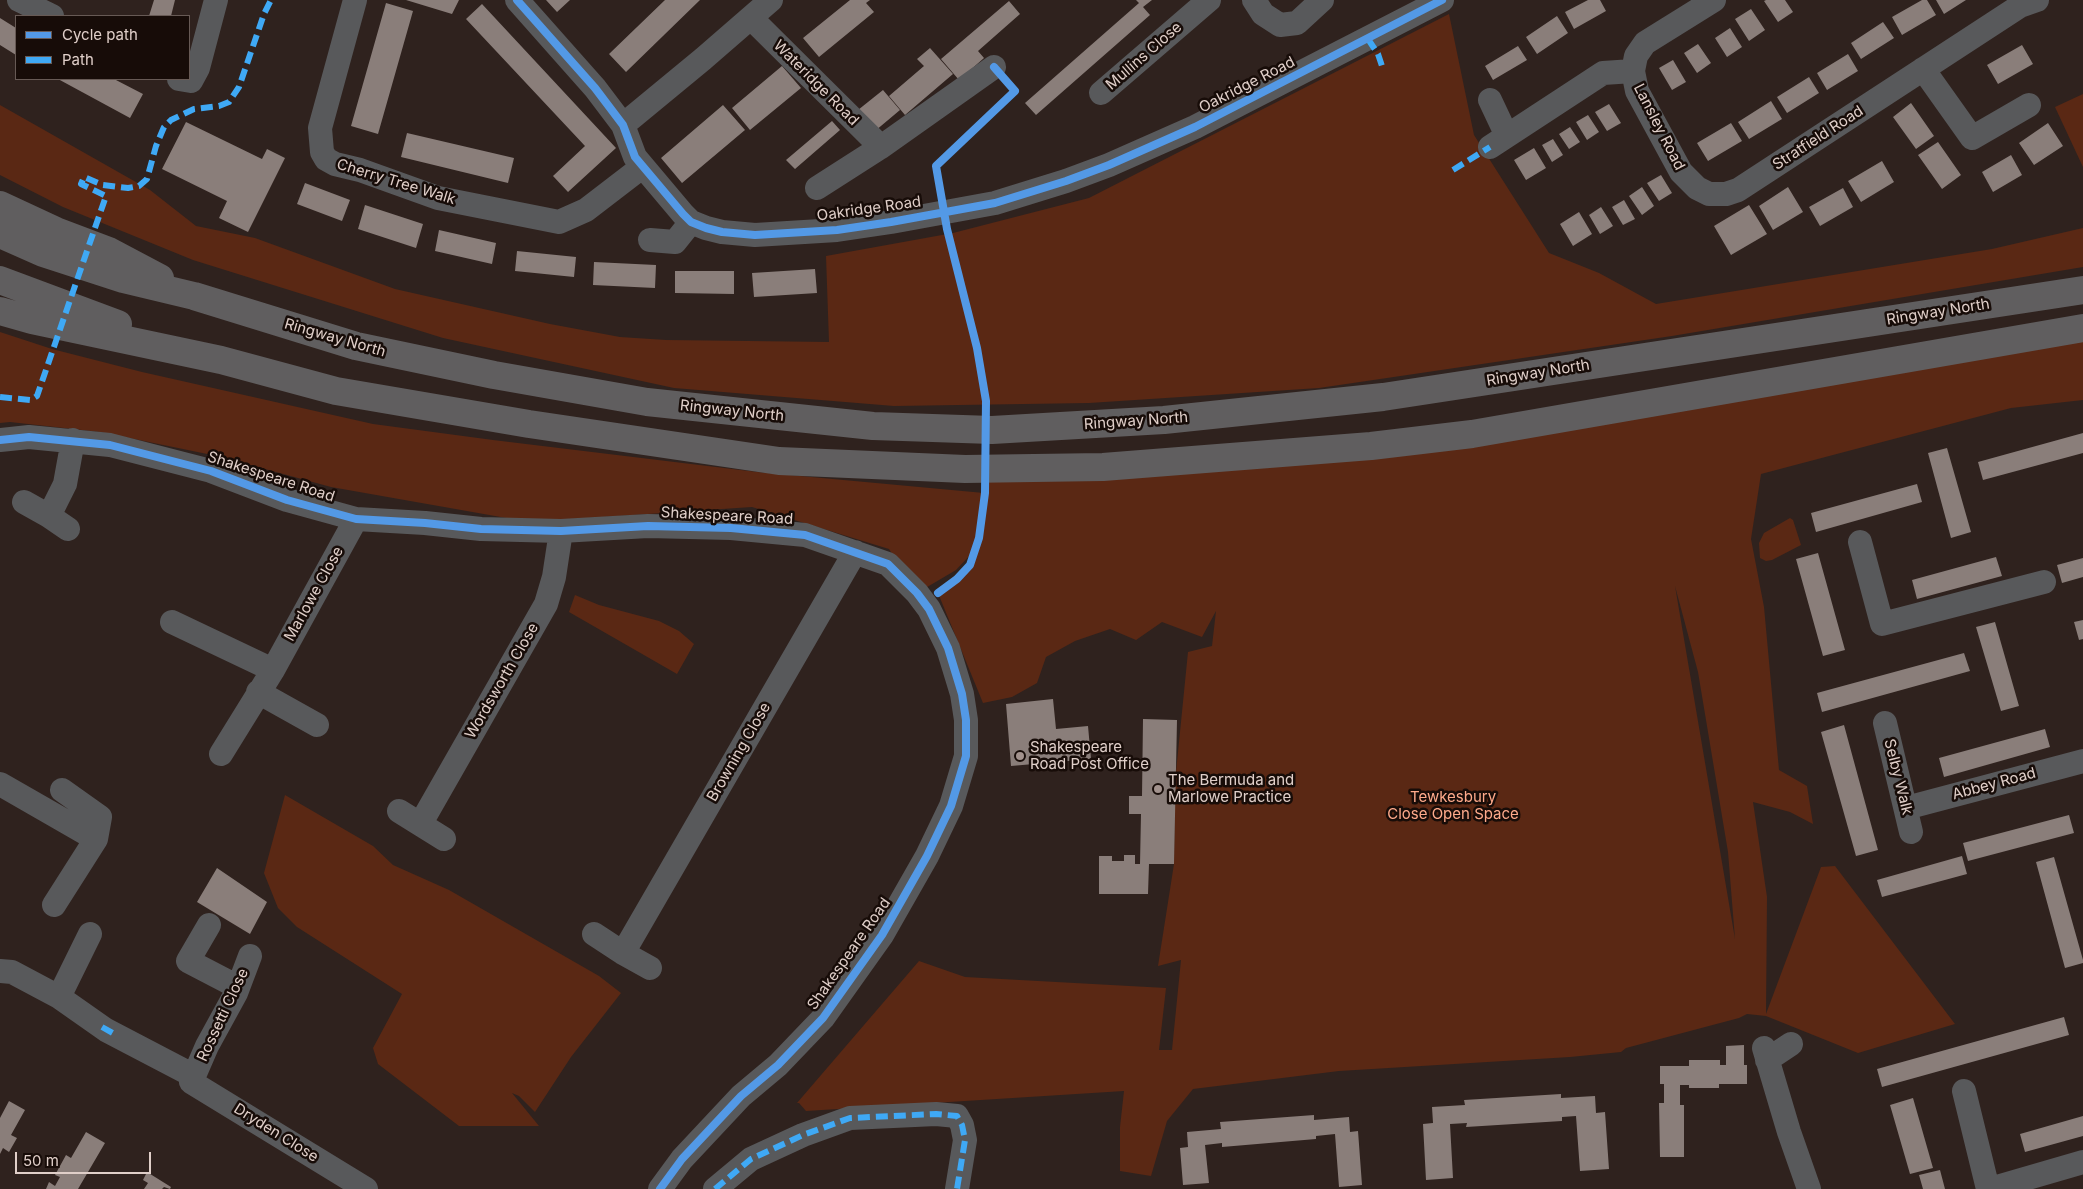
<!DOCTYPE html>
<style>
body{margin:0}
#map{position:relative;width:2083px;height:1189px;overflow:hidden;background:#2f221e;font-family:Inter,sans-serif}
canvas{display:block}
.legend{position:absolute;left:15px;top:15px;width:175px;height:65px;box-sizing:border-box;background:#170c08;border:1px solid #675a55;margin:0;padding:6px 9px;list-style:none;font-size:15px;color:#e0cfc9}
.legend li{display:flex;align-items:center;gap:10px;height:25px}
.legend b{width:25px;border:1px solid #675a55}
.scale{position:absolute;left:15px;top:1152px;width:136px;height:22px;box-sizing:border-box;border:2px solid #e0cfc9;border-top:0;padding-left:6px;font-size:15px;line-height:18px;white-space:nowrap;color:#e0cfc9;-webkit-text-stroke:4px #170c08;paint-order:stroke}
</style>
<div id="map">
<canvas width="2083" height="1189"></canvas>
<ul class="legend">
<li><b style="height:6px;background:#5399e6"></b>Cycle path</li>
<li><b style="height:6px;background:#3fa9f5"></b>Path</li>
</ul>
<div class="scale">50 m</div>
</div>
<script>
const c = document.querySelector('canvas').getContext('2d');
c.lineJoin = 'round';
function fillPath(path, color) {
  c.fillStyle = color;
  c.fill(path, 'evenodd');
}
function toPath(rows) {
  const path = new Path2D();
  for (const r of rows) {
    path.moveTo(r[0], r[1]);
    for (let i = 2; i < r.length; i += 2) path.lineTo(r[i], r[i + 1]);
  }
  return path;
}
function stroke(path, color, width, dash) {
  c.strokeStyle = color;
  c.lineWidth = width;
  c.lineCap = dash ? 'butt' : 'round';
  c.setLineDash(dash || []);
  c.stroke(path);
}
function write(font, color, halo, rows, align = 'center') {
  c.font = font + ' Inter,sans-serif';
  c.lineWidth = 5;
  c.setLineDash([]);
  c.textBaseline = 'middle';
  c.strokeStyle = halo;
  c.fillStyle = color;
  for (const [text, x, y, turn = 0] of rows) {
    c.save();
    c.translate(x, y);
    c.rotate((+turn || 0) * Math.PI / 180);
    c.textAlign = isNaN(turn) ? turn : align;
    if (halo) c.strokeText(text, 0, 0);
    c.fillText(text, 0, 0);
    c.restore();
  }
}
const green = toPath([
 [1449,14,1474,135,1549,253,1599,273,1656,304,1992,249,2083,228,2083,267,1672,336,1319,388,1089,403,894,406,674,388,443,338,193,260,63,207,0,175,0,105,150,190,196,226,255,238,395,289,550,324,620,337,666,340,829,342,826,256,953,233,1089,198],
 [2083,94,2083,167,2055,107],
 [0,332,52,349,142,372,373,424,493,440,757,472,984,493,990,480,1121,478,2083,336,2083,400,2011,408,1761,474,1751,539,1764,607,1779,770,1807,786,1813,824,1790,812,1753,802,1767,897,1766,1014,1821,867,1835,866,1955,1024,1858,1053,1766,1016,1747,1014,1739,1018,1626,1048,1621,1052,1570,1057,1339,1071,1193,1089,1167,1121,1151,1176,1120,1171,1120,1127,1124,1091,806,1111,799,1103,797,1103,919,961,965,977,1166,988,1159,1050,1172,1050,1181,960,1158,966,1174,864,1175,782,1188,652,1212,646,1216,611,1202,637,1162,622,1136,640,1110,629,1075,641,1046,657,1037,683,1012,697,983,703,938,593,957,579,973,552,956,570,917,593,889,549,752,507,529,522,331,487,217,456,100,432,10,422,0,423],
 [1675,586,1698,672,1728,852,1735,939],
 [1790,518,1793,520,1801,545,1772,560,1766,561,1760,558,1759,543,1764,533],
 [575,595,599,605,659,621,679,631,694,644,677,674,569,612],
 [285,795,373,846,393,865,449,890,599,976,621,993,571,1057,535,1112,519,1096,512,1093,539,1126,459,1126,378,1064,373,1048,402,994,297,927,278,908,264,873]
]);
const building = toPath([
 [154,0,175,0,171,16,149,16],
 [406,0,459,0,452,14],
 [546,0,570,0,557,12],
 [665,0,700,0,626,72,609,54],
 [850,0,870,0,866,3,874,12,819,57,803,38],
 [1136,0,1152,0,1143,7,1150,15,1036,115,1025,103,1139,3],
 [1588,0,1600,0,1606,11,1574,29,1565,12],
 [1766,0,1785,0,1793,12,1778,22,1764,1],
 [1922,0,1927,0,1936,15,1902,35,1892,17],
 [1936,0,1966,0,1944,14],
 [1009,1,1020,14,978,51,984,58,959,80,941,59],
 [386,3,413,11,378,134,351,126],
 [482,4,616,148,568,192,553,176,585,146,466,19],
 [1751,9,1765,30,1749,41,1735,19],
 [1557,16,1568,33,1537,54,1526,37],
 [0,18,16,28,16,55,0,45],
 [1883,22,1894,38,1861,59,1851,43],
 [1730,28,1742,47,1727,57,1715,38],
 [1698,44,1711,63,1697,73,1684,53],
 [2022,45,2033,64,1998,84,1987,65],
 [1518,46,1527,60,1493,80,1485,66],
 [930,48,953,74,905,115,889,96,924,66,917,59],
 [1848,54,1858,71,1827,90,1817,73],
 [1673,60,1686,82,1672,90,1659,68],
 [782,66,801,88,750,130,732,108],
 [1809,77,1819,93,1787,113,1777,97],
 [58,79,114,79,143,94,130,118],
 [883,90,900,110,875,131,858,110],
 [1771,101,1782,119,1749,139,1738,122],
 [1911,103,1934,136,1916,149,1893,117],
 [1609,104,1621,123,1607,131,1595,112],
 [723,105,745,130,682,183,661,158],
 [1588,115,1599,132,1587,140,1576,122],
 [832,121,840,130,795,169,786,160],
 [186,122,262,159,267,149,285,158,248,232,219,218,227,201,162,169],
 [1731,123,1742,141,1708,161,1697,143],
 [2048,123,2063,146,2034,165,2019,143],
 [1570,127,1580,142,1569,149,1559,134],
 [407,133,514,158,508,183,401,157],
 [1553,139,1563,155,1552,162,1542,145],
 [1938,142,1961,175,1942,189,1918,155],
 [1534,148,1546,168,1526,180,1514,160],
 [2011,155,2022,175,1993,192,1982,172],
 [1882,161,1894,182,1861,202,1848,181],
 [1661,175,1672,193,1659,201,1647,183],
 [305,183,350,200,342,221,297,204],
 [1642,187,1654,206,1642,215,1629,196],
 [1788,187,1803,212,1773,230,1759,206],
 [1843,188,1853,207,1820,226,1809,207],
 [1624,200,1635,219,1623,225,1612,207],
 [365,205,423,224,416,248,358,229],
 [1749,205,1767,234,1731,255,1714,226],
 [1601,207,1613,226,1600,234,1589,215],
 [1579,212,1592,234,1573,246,1560,224],
 [439,230,496,243,492,264,435,251],
 [517,251,576,257,574,277,515,271],
 [594,262,656,265,655,288,593,285],
 [815,269,817,293,754,297,752,273],
 [675,271,734,271,734,294,675,293],
 [2083,433,2083,453,1983,480,1978,462],
 [1947,448,1971,532,1951,538,1928,453],
 [1917,484,1922,502,1816,532,1811,513],
 [1818,553,1845,650,1823,656,1796,559],
 [1996,557,2002,576,1917,599,1912,580],
 [2083,558,2083,577,2062,583,2057,565],
 [2083,620,2083,639,2079,640,2074,622],
 [1995,622,2019,706,2001,711,1976,627],
 [1964,653,1970,671,1822,712,1817,693],
 [1053,699,1056,729,1088,726,1091,759,1011,766,1006,704],
 [1143,719,1177,720,1174,864,1149,864,1148,894,1099,894,1099,856,1112,856,1112,861,1124,861,1124,855,1135,855,1135,864,1140,864,1141,814,1129,814,1129,796,1142,796],
 [1844,725,1878,850,1856,856,1821,732],
 [2045,729,2050,747,1944,777,1939,758],
 [2069,815,2074,833,1968,861,1963,843],
 [1962,856,1967,874,1882,897,1877,880],
 [2054,857,2083,960,2083,963,2065,968,2036,862],
 [217,868,267,902,250,934,197,902],
 [2064,1017,2069,1035,1882,1087,1877,1069],
 [1744,1045,1744,1065,1747,1065,1747,1084,1719,1084,1719,1088,1689,1088,1689,1085,1680,1085,1680,1105,1684,1105,1684,1157,1660,1157,1659,1103,1664,1103,1664,1084,1660,1084,1660,1066,1689,1066,1689,1060,1720,1060,1720,1065,1726,1065,1726,1046],
 [1561,1094,1561,1098,1595,1096,1596,1113,1605,1112,1609,1169,1580,1171,1576,1116,1562,1117,1562,1121,1466,1127,1467,1123,1450,1124,1453,1178,1426,1180,1423,1124,1433,1123,1432,1107,1465,1105,1464,1100],
 [1913,1098,1933,1168,1910,1174,1890,1105],
 [9,1101,25,1110,11,1135,17,1138,9,1152,3,1148,0,1154,0,1118],
 [1314,1115,1314,1120,1349,1117,1350,1132,1358,1131,1362,1185,1339,1187,1335,1134,1316,1136,1316,1139,1222,1147,1222,1143,1205,1145,1209,1183,1183,1185,1180,1148,1188,1147,1187,1132,1221,1129,1220,1122],
 [2083,1116,2083,1136,2025,1152,2020,1134],
 [86,1132,105,1143,78,1189,46,1189,49,1182,55,1186,60,1177,55,1175,66,1155,71,1158],
 [1940,1170,1945,1189,1923,1189,1919,1175],
 [147,1172,171,1187,170,1189,164,1187,162,1189,144,1189,148,1183,143,1180]
]);
const minor = toPath([
 [19,0,52,16],
 [355,0,320,128,322,152,326,159,335,164,360,170,438,198,559,222,586,210,642,167],
 [517,0,595,88,623,125,635,157,683,214,691,222,706,228,722,232,755,235,837,230,891,222,995,203,1066,181,1109,165,1195,127,1442,0],
 [1254,0,1263,14,1280,25,1297,23,1322,0],
 [1714,0,1645,43,1636,56,1633,71,1637,91,1681,172,1697,188,1709,194,1726,194,1738,190,2020,6,2037,0],
 [751,18,881,147],
 [1923,69,1972,138,2029,105],
 [179,79,191,81,198,68,216,0],
 [1101,93,1209,0],
 [1490,100,1506,134],
 [623,125,703,59,771,0],
 [1490,147,1603,73,1633,71],
 [817,188,881,147,994,67],
 [650,240,675,242,691,222],
 [0,440,29,437,110,445,211,471,287,500,356,519,425,523,481,529,561,531,648,526,731,528,805,535,888,564,917,593,929,609,948,648,962,694,966,720,966,756,951,806,927,856,882,935,823,1018,778,1065,741,1096,682,1159,660,1189],
 [24,502,49,516,68,529],
 [49,516,65,484,73,440],
 [1860,542,1882,624,2044,582],
 [172,622,273,670],
 [258,692,317,725],
 [1885,723,1911,832],
 [221,754,273,670,356,519],
 [0,784,96,839],
 [1906,808,2083,761],
 [399,811,444,839],
 [421,823,546,604,554,577,561,531],
 [54,905,96,839,100,817,62,790],
 [209,925,188,961,238,987],
 [594,934,623,953,650,968],
 [623,953,855,552],
 [0,971,12,972,59,997,106,1030,194,1076,207,1046,236,993,250,956],
 [59,997,90,934],
 [1764,1048,1789,1132,1809,1189],
 [1767,1060,1791,1044],
 [194,1076,191,1082,366,1189],
 [1964,1091,1988,1189],
 [715,1189,751,1159,803,1135,850,1118,936,1114,957,1116,962,1125,965,1140,957,1189],
 [1990,1189,2083,1162]
]);
const highway = toPath([
 [0,205,56,231,109,251,160,278],
 [0,234,43,253,123,279,194,296,356,346,494,375,647,402,873,426,992,430,1164,420,1383,397,2083,290],
 [0,280,118,324],
 [0,311,32,320,221,360,336,391,529,424,779,461,965,469,1103,467,1371,446,1472,434,2083,328]
]);
const quiet = toPath([
 [1368,39,1378,54,1383,69],
 [1453,170,1490,147],
 [0,397,31,400,37,396,106,196,81,184,84,177,103,185,128,188,139,186,147,179,156,146,164,127,171,120,194,109,219,106,229,102,239,87,264,14,271,0],
 [102,1027,116,1035],
 [715,1189,751,1159,803,1135,850,1118,936,1114,957,1116,962,1125,965,1140,957,1189]
]);
const cycleway = toPath([
 [517,0,595,88,623,125,635,157,683,214,691,222,706,228,722,232,755,235,837,230,891,222,995,203,1066,181,1109,165,1195,127,1442,0],
 [0,440,29,437,110,445,211,471,287,500,356,519,425,523,481,529,561,531,648,526,731,528,805,535,888,564,917,593,929,609,948,648,962,694,966,720,966,756,951,806,927,856,882,935,823,1018,778,1065,741,1096,682,1159,660,1189],
 [938,593,957,579,970,565,979,538,985,493,986,401,977,348,947,229,936,166,1015,91,994,67]
]);
const markers = [
 [1020,756,5,"#a2928d"],
 [1158,789,5,"#a2928d"]
];
const streetNames = [
 ["Mullins Close",1144,56,-41],
 ["Wateridge Road",816,83,45],
 ["Oakridge Road",1247,85,-27],
 ["Lansley Road",1659,127,63],
 ["Stratfield Road",1818,138,-33],
 ["Cherry Tree Walk",396,182,17],
 ["Oakridge Road",869,209,-8],
 ["Ringway North",1938,312,-9],
 ["Ringway North",335,338,16],
 ["Ringway North",1538,373,-9],
 ["Ringway North",732,411,6],
 ["Ringway North",1136,421,-4],
 ["Shakespeare Road",271,477,18],
 ["Shakespeare Road",727,516,3],
 ["Marlowe Close",314,594,-61],
 ["Wordsworth Close",502,681,-60],
 ["Browning Close",739,752,-60],
 ["Selby Walk",1898,777,76],
 ["Abbey Road",1994,784,-15],
 ["Shakespeare Road",849,954,-55],
 ["Rossetti Close",223,1015,-65],
 ["Dryden Close",276,1133,32]
];
const poiNames = [
 ["Shakespeare",1030,747],
 ["Road Post Office",1030,764],
 ["The Bermuda and",1168,780],
 ["Marlowe Practice",1168,797]
];
const parkNames = [
 ["Tewkesbury",1453,797],
 ["Close Open Space",1453,814]
];
fillPath(green, '#5a2814');
fillPath(building, '#8a7e7a');
stroke(minor, '#58595b', 24);
stroke(highway, '#605e5f', 28);
stroke(quiet, '#3fa9f5', 6, [12, 6]);
stroke(cycleway, '#5399e6', 8);
for (const [x, y, r, color] of markers) {
  const dot = new Path2D();
  dot.arc(x, y, r, 0, 2 * Math.PI);
  c.fillStyle = color;
  c.fill(dot);
  stroke(dot, '#170c08', 2);
}
write('15px', '#e0cfc9', '#170c08', streetNames);
write('15px', '#e0cfc9', '#170c08', poiNames, 'left');
write('15px', '#feaa8b', '#170c08', parkNames);
</script>
